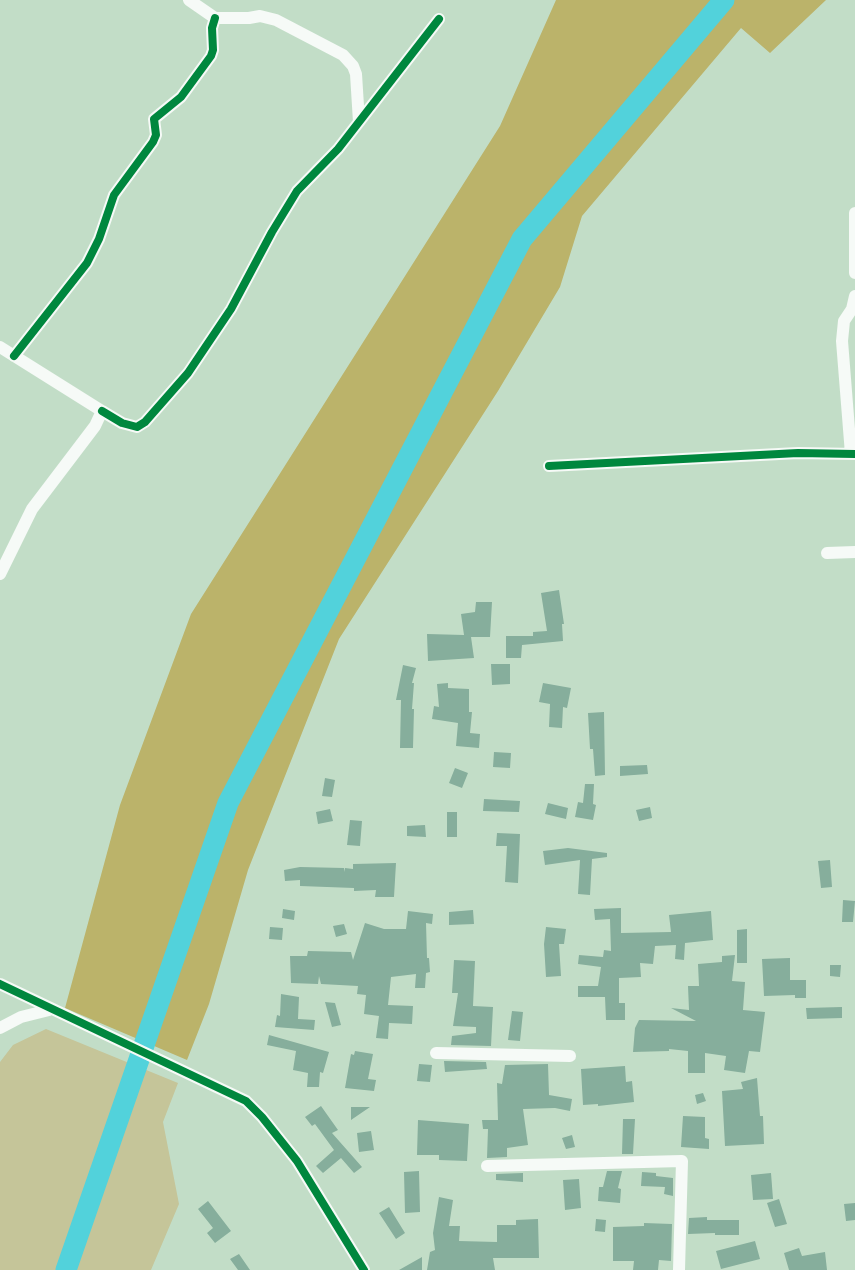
<!DOCTYPE html>
<style>
body{margin:0}
canvas{display:block;background:#c2ddc7}
</style>
<canvas width="855" height="1270"></canvas>
<script>
const c = document.querySelector('canvas').getContext('2d');
c.lineJoin = 'round';
function fillPath(path, color) {
  c.fillStyle = color;
  c.fill(path, 'evenodd');
}
function toPath(rows) {
  const path = new Path2D();
  for (const r of rows) {
    path.moveTo(r[0], r[1]);
    for (let i = 2; i < r.length; i += 2) path.lineTo(r[i], r[i + 1]);
  }
  return path;
}
function stroke(path, color, width, dash) {
  c.strokeStyle = color;
  c.lineWidth = width;
  c.lineCap = dash ? 'butt' : 'round';
  c.setLineDash(dash || []);
  c.stroke(path);
}
const green = toPath([
 [46,1029,178,1083,163,1122,179,1204,151,1270,0,1270,0,1062,13,1045]
]);
const forest = toPath([
 [556,0,826,0,770,53,741,28,582,216,560,287,498,391,339,639,248,870,209,1004,187,1060,65,1008,120,805,191,614,500,126]
]);
const river = toPath([
 [66,1270,228,803,522,239,724,0]
]);
const building = toPath([
 [559,590,564,624,562,624,563,641,522,645,521,658,506,658,506,636,533,636,533,632,547,631,541,593],
 [476,602,492,602,490,637,471,637,474,658,428,661,427,634,464,635,461,614,475,612],
 [491,664,510,664,510,684,492,685],
 [403,665,416,668,412,683,414,683,412,709,414,709,413,748,400,748,401,700,396,700],
 [448,683,448,688,469,689,469,712,472,712,470,733,480,734,479,748,456,746,458,723,432,719,434,706,439,707,437,684],
 [543,683,571,688,567,708,563,707,562,728,549,727,550,704,539,702],
 [604,712,605,775,595,776,593,749,590,749,588,713],
 [494,752,511,753,510,768,493,767],
 [647,765,648,774,620,776,620,766],
 [455,768,468,773,462,788,449,783],
 [325,778,335,780,332,797,322,796],
 [585,784,594,784,593,804,596,805,593,820,575,817,578,802,583,803],
 [484,799,520,801,519,812,483,811],
 [548,803,568,808,566,819,545,814],
 [650,807,652,818,639,821,636,810],
 [330,809,333,821,318,824,316,812],
 [447,812,457,812,457,837,447,837],
 [350,820,362,821,360,846,347,845],
 [425,825,426,837,407,836,407,826],
 [497,833,520,834,518,883,505,882,507,846,496,846],
 [568,848,607,853,607,857,592,859,590,895,578,894,580,860,545,865,543,851],
 [830,860,832,887,821,888,818,861],
 [396,863,394,897,375,897,376,890,354,891,354,888,300,886,300,880,285,881,284,870,300,867,344,868,345,872,345,868,353,869,353,864],
 [843,900,855,901,853,922,842,922],
 [621,908,621,933,671,932,669,915,711,911,713,940,685,943,684,960,675,959,676,945,655,946,653,964,640,963,641,977,619,978,619,1003,625,1003,625,1020,606,1020,605,997,578,997,578,986,598,986,601,967,578,964,579,955,603,957,604,950,611,951,610,919,595,920,594,909],
 [283,909,295,911,294,920,282,918],
 [473,910,474,924,449,925,449,912],
 [408,911,433,914,432,924,426,923,427,958,429,958,430,972,426,973,425,988,415,988,416,974,391,977,388,1005,413,1006,412,1024,389,1023,388,1039,376,1038,379,1016,364,1014,366,995,357,994,358,986,321,984,319,976,318,984,291,983,290,956,307,956,308,951,351,952,353,960,365,923,384,929,406,929],
 [344,924,347,934,336,937,333,926],
 [270,927,283,928,282,940,269,939],
 [546,927,566,929,564,944,559,944,561,976,546,977,544,944],
 [747,929,747,963,737,963,737,930],
 [735,955,732,981,745,982,743,1010,765,1012,760,1052,749,1051,745,1073,724,1070,726,1056,705,1053,705,1073,688,1073,688,1051,669,1049,669,1051,633,1052,635,1028,639,1020,696,1021,671,1008,689,1010,688,986,699,986,698,964,722,962,722,956],
 [790,958,790,980,806,980,806,998,795,998,795,995,764,996,762,959],
 [454,960,475,961,473,1006,493,1007,491,1046,451,1045,452,1036,476,1033,476,1027,453,1026,458,993,452,993],
 [830,965,841,965,840,977,830,976],
 [281,994,299,997,298,1019,315,1020,314,1030,275,1027,277,1015,280,1016],
 [325,1002,335,1003,341,1025,332,1027],
 [842,1007,842,1018,807,1019,806,1008],
 [512,1011,523,1012,520,1041,508,1040],
 [269,1035,329,1052,323,1073,320,1072,319,1087,307,1087,308,1073,293,1070,296,1051,267,1045],
 [355,1051,373,1054,368,1079,376,1080,374,1091,345,1088,351,1054,354,1055],
 [444,1061,486,1062,487,1069,445,1072],
 [419,1064,432,1065,430,1082,417,1081],
 [548,1064,549,1095,572,1099,570,1111,555,1108,523,1109,528,1145,507,1148,507,1157,487,1158,488,1129,483,1129,482,1120,498,1120,497,1083,502,1084,505,1065],
 [625,1066,626,1082,632,1081,634,1102,598,1106,598,1104,583,1105,581,1069],
 [757,1078,760,1116,763,1116,764,1144,725,1146,722,1091,743,1089,741,1082],
 [703,1093,706,1101,697,1104,695,1095],
 [321,1106,338,1130,332,1133,362,1167,354,1173,341,1158,323,1173,316,1166,334,1150,315,1124,312,1126,305,1117],
 [351,1107,370,1107,351,1120],
 [683,1116,705,1117,705,1138,709,1139,709,1149,681,1147],
 [623,1119,635,1119,633,1154,622,1154],
 [418,1120,469,1124,467,1161,439,1160,439,1155,417,1155],
 [371,1131,374,1150,359,1152,357,1133],
 [572,1135,575,1147,566,1149,562,1138],
 [419,1171,420,1212,405,1213,404,1172],
 [607,1171,622,1171,618,1188,621,1189,620,1203,598,1201,599,1187,603,1187],
 [642,1172,656,1173,656,1176,673,1178,673,1196,664,1194,665,1187,641,1186],
 [523,1173,523,1182,496,1180,496,1174],
 [771,1173,773,1199,753,1200,751,1175],
 [579,1179,581,1208,565,1210,563,1180],
 [439,1197,453,1200,449,1226,460,1226,459,1241,497,1242,497,1225,516,1225,516,1220,538,1219,539,1258,493,1258,495,1270,427,1270,430,1252,435,1250,433,1233],
 [779,1199,787,1224,775,1227,767,1203],
 [208,1201,231,1231,215,1243,207,1233,213,1228,198,1209],
 [855,1203,855,1220,846,1221,844,1204],
 [389,1207,405,1233,396,1239,379,1213],
 [707,1217,707,1220,739,1220,739,1235,715,1235,715,1233,688,1234,689,1218],
 [596,1219,606,1220,605,1232,595,1231],
 [644,1223,672,1224,671,1261,659,1260,658,1270,633,1270,634,1261,613,1261,613,1227,644,1226],
 [755,1241,760,1259,721,1269,716,1251],
 [799,1248,802,1256,825,1252,827,1270,789,1270,784,1253],
 [239,1254,250,1270,238,1270,230,1259],
 [422,1257,422,1270,399,1270]
]);
const minor = toPath([
 [189,0,215,18,249,18,260,16,276,20,343,55,353,66,356,74,359,122],
 [855,213,855,273],
 [0,347,102,411,95,426,32,509,0,574],
 [14,356,87,263,99,239,114,195,153,142,156,135,154,119,181,97,211,56,213,50,212,28,215,18],
 [102,411,122,423,137,427,145,422,188,373,231,309,272,232,297,191,338,149,439,19],
 [851,454,842,341,844,321,852,309,855,296],
 [549,466,798,453,855,454],
 [827,553,855,552],
 [0,984,246,1101,262,1117,297,1161,364,1270],
 [0,1028,21,1017,49,1010],
 [436,1053,570,1056],
 [487,1166,682,1161,679,1270]
]);
const cycleway = toPath([
 [14,356,87,263,99,239,114,195,153,142,156,135,154,119,181,97,211,56,213,50,212,28,215,18],
 [102,411,122,423,137,427,145,422,188,373,231,309,272,232,297,191,338,149,439,19],
 [549,466,798,453,855,454],
 [0,984,246,1101,262,1117,297,1161,364,1270]
]);
fillPath(green, '#c5c599');
fillPath(forest, '#bbb36a');
stroke(river, '#52d2db', 21);
fillPath(building, '#86ae9c');
stroke(minor, '#f6faf7', 12);
stroke(cycleway, '#00873e', 8);
</script>
